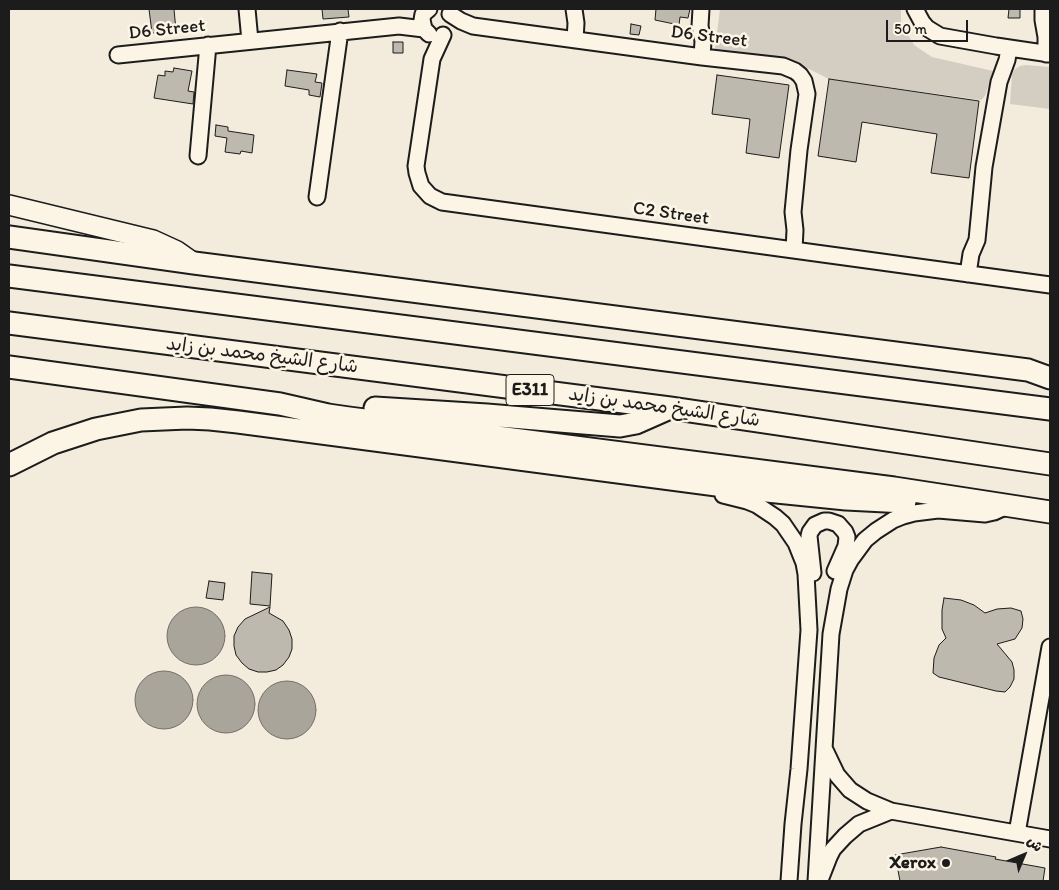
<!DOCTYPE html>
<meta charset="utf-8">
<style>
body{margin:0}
#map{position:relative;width:1059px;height:890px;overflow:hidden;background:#f3ecdd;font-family:Itim,"Playpen Sans Arabic",sans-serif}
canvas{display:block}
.frame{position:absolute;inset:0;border:10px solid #1c1c1c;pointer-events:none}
.north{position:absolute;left:999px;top:830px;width:50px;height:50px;-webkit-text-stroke:4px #fcf5e5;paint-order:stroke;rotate:45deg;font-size:14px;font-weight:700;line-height:20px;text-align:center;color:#1c1c1c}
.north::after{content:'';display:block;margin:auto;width:18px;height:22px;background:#1c1c1c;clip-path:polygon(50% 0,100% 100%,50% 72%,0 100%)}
.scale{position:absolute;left:886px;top:20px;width:82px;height:22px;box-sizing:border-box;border:2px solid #1c1c1c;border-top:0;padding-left:6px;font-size:15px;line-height:18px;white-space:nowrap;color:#1c1c1c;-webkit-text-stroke:4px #fcf5e5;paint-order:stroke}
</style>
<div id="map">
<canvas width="1059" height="890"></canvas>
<div class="frame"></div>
<div class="north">ش</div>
<div class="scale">50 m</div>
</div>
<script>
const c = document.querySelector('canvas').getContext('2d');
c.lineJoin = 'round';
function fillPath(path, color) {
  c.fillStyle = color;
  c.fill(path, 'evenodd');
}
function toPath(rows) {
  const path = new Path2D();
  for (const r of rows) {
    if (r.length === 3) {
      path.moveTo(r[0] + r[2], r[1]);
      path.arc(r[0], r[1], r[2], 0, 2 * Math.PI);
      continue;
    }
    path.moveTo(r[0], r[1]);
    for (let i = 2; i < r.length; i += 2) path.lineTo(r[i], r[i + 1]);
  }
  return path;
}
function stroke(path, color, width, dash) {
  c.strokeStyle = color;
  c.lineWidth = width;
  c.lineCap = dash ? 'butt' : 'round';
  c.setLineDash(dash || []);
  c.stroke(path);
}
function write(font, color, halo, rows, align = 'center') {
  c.font = font + ' Itim,"Playpen Sans Arabic",sans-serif';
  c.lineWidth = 5;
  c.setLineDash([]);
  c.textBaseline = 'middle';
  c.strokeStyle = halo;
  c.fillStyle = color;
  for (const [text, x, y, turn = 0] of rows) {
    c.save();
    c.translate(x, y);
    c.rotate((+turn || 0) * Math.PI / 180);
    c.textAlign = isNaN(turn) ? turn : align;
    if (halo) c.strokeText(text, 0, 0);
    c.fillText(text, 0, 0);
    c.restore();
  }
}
const green = toPath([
 [720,9,901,9,901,22,914,45,932,57,993,71,985,96,981,100,829,79,795,62,715,49],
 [1026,65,1050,67,1050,109,1010,104,1012,74,1015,69,1020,66]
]);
const water = toPath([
 [196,636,29],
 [164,700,29],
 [226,704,29],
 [287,710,29]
]);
const building = toPath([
 [149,9,174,9,176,31,152,33,149,9],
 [322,9,348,9,349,17,323,19,322,9],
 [656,9,690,9,688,18,680,17,679,25,655,20,656,9],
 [1009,9,1020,9,1020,18,1008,18,1009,9],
 [631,24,641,26,639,35,630,34,631,24],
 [393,42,403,42,403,53,393,53,393,42],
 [174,68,192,71,188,91,194,92,193,104,154,98,158,75,165,76,165,71,173,72,174,68],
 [287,70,317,74,315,82,322,83,320,97,309,95,309,90,285,86,287,70],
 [717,75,789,85,779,158,746,153,750,119,712,114,717,75],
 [829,79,979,101,969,178,931,173,937,134,862,122,856,162,818,156,829,79],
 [216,125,228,127,228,131,254,135,252,153,241,151,240,154,225,152,227,138,215,136,216,125],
 [252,572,272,574,270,606,250,604,252,572],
 [209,581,225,583,223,600,206,598,209,581],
 [944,598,961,600,974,605,985,613,997,609,1011,608,1021,611,1023,619,1022,628,1015,639,997,644,1012,662,1014,670,1014,679,1010,687,1005,692,996,691,939,677,933,673,934,658,939,645,946,638,942,629,942,610,944,598],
 [270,607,269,613,283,621,289,630,292,639,292,649,289,657,283,665,276,670,267,672,258,672,249,669,242,663,236,655,234,646,234,636,238,627,245,619,270,607],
 [941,847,996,857,995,859,1045,868,1043,881,900,881,895,855,941,847]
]);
const minor = toPath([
 [247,9,250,41],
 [429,9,423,14,422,20,424,29,429,34],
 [574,9,576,23,575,40],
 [701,9,700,26,703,41,702,57],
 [915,9,922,22,927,28,940,36,996,46,1050,54],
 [1043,9,1043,20,1046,37,1046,54],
 [450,14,461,21,473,26,702,57,783,66,795,71,800,75,804,81,807,94,799,150,793,212,795,230,794,250],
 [443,35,432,59,416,166,417,173,421,186,430,196,442,202,1050,285],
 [118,55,399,26,424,29],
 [198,156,208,45],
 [317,197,340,31],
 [968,274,971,254,977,240,984,167,999,82,1007,60,1009,48],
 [723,495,747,501,757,505,775,517,783,524,796,543,804,563,806,574,809,630,799,769,793,824,789,881],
 [813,573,809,536,810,532,815,525,824,521,829,521,838,524,845,532,847,537,846,546,835,571],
 [825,750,837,775,850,790,867,801,891,811,1050,839],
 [1017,833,1050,647],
 [820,880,829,857,833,849,845,836,859,824,891,811],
 [816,881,831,634,839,589,845,570,851,559,865,540,876,531,893,520,903,516,914,513,938,510,985,514,994,512,1007,506]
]);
const major = toPath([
 [9,205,153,240,177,251,194,263]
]);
const highway = toPath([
 [9,237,194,263,1028,370,1050,378],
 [9,276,1050,409],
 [9,323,670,408,1050,464],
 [9,367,280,404,328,415,349,418,894,488,1050,512],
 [375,408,487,415,620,426,636,423,670,408],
 [9,465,53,443,96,429,141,420,187,418,210,419,238,422,747,489,846,499,905,502]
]);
const markers = [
 [946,863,5,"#1c1c1c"]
];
const shields = [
 [530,390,48]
];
const shieldNames = [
 ["E311",530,390]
];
const streetNames = [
 ["D6 Street",167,30,-6],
 ["D6 Street",709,37,7],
 ["C2 Street",671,214,8],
 ["شارع الشيخ محمد بن زايد",262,356,7],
 ["شارع الشيخ محمد بن زايد",664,408,8]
];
const poiNames = [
 ["Xerox",936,863]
];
fillPath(green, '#d3cec1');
fillPath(water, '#aaa59b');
stroke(water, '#716e68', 1);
fillPath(building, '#beb9ae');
stroke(building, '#1c1c1c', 1);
stroke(minor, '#1c1c1c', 19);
stroke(major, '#1c1c1c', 22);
stroke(highway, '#1c1c1c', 25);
stroke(minor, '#fcf5e5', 15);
stroke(major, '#fcf5e5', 19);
stroke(highway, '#fcf5e5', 21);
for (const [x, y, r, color] of markers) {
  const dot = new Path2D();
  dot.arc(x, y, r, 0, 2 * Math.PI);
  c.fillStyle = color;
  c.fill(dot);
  stroke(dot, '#fcf5e5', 2);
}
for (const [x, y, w] of shields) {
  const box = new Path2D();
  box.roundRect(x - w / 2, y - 15.5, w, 31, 4);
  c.fillStyle = '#fcf5e5';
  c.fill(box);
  stroke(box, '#1c1c1c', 1);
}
write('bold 18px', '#1c1c1c', null, shieldNames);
write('19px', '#1c1c1c', '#fcf5e5', streetNames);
write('bold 19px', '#1c1c1c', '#fcf5e5', poiNames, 'right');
</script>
